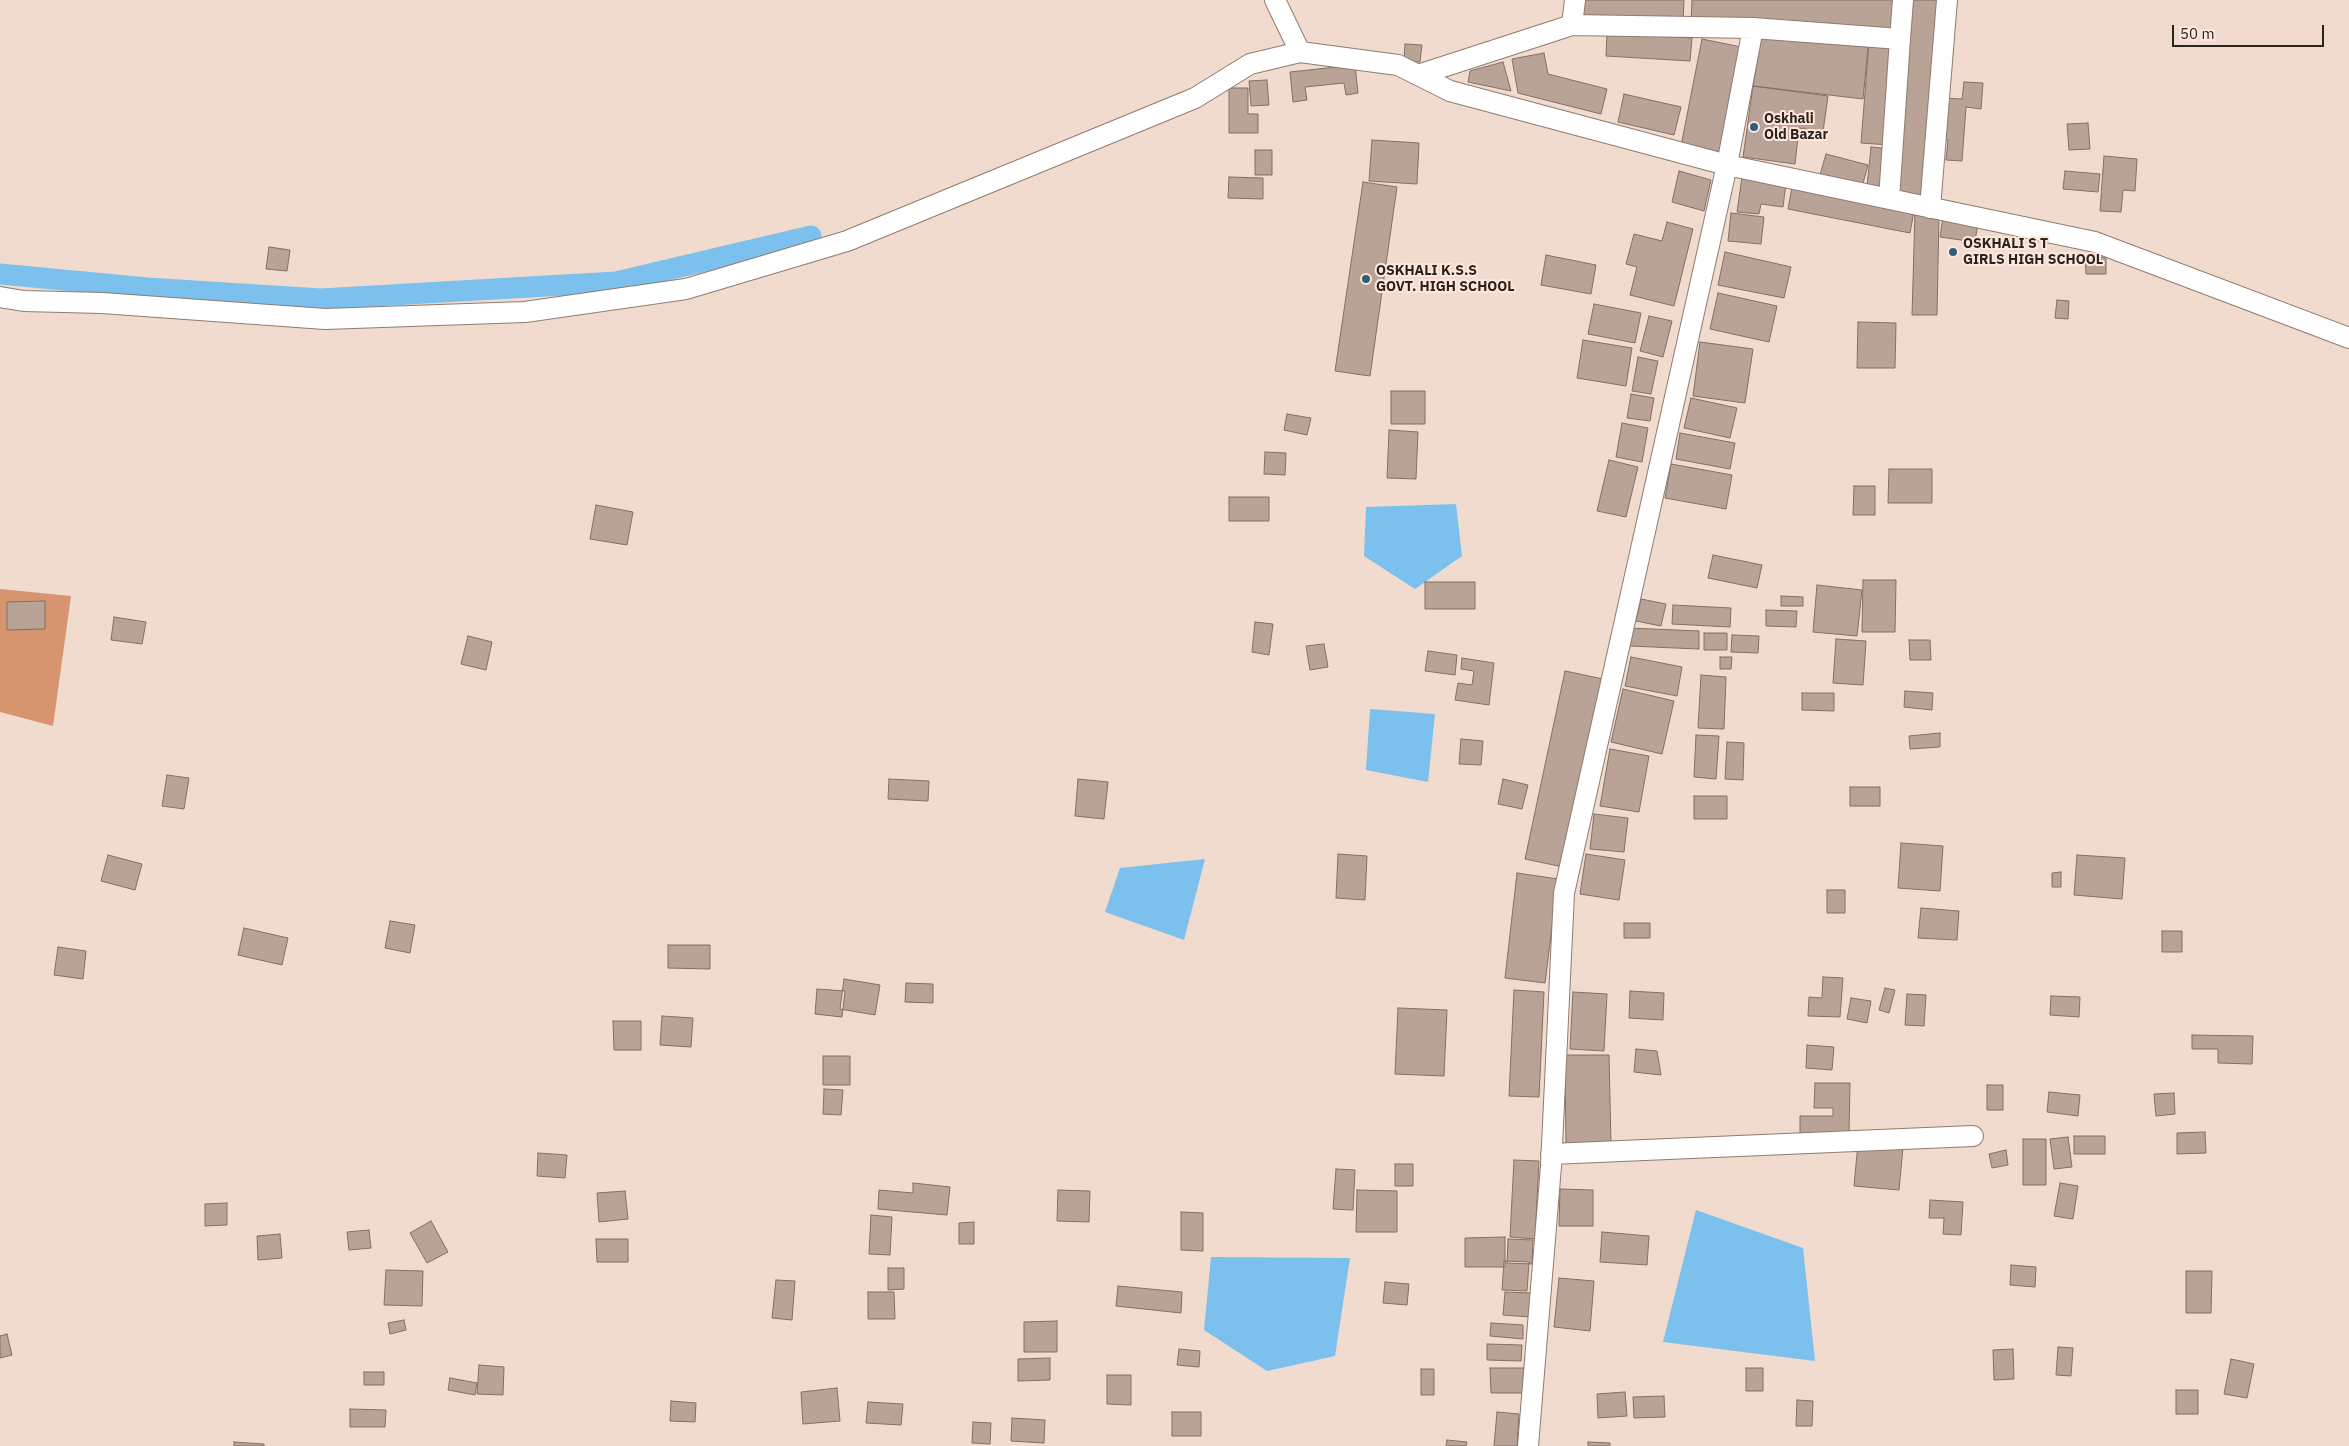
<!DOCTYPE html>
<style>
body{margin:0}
#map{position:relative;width:2349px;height:1446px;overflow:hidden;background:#f1dbce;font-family:"IBM Plex Sans",sans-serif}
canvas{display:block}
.scale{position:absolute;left:2172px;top:25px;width:152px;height:22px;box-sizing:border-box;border:2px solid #2b231e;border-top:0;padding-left:6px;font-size:15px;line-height:18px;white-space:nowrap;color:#2b231e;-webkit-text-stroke:4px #ffe8db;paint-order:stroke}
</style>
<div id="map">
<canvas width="2349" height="1446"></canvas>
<div class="scale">50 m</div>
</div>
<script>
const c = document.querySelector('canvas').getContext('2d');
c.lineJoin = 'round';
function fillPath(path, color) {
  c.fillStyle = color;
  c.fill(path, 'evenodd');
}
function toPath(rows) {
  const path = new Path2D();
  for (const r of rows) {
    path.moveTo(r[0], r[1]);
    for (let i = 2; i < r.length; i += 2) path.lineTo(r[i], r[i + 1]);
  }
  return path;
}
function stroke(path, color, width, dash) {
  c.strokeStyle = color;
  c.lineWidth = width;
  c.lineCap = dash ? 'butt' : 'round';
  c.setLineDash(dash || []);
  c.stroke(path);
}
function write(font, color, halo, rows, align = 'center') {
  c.font = font + ' "IBM Plex Sans",sans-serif';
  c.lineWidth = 4;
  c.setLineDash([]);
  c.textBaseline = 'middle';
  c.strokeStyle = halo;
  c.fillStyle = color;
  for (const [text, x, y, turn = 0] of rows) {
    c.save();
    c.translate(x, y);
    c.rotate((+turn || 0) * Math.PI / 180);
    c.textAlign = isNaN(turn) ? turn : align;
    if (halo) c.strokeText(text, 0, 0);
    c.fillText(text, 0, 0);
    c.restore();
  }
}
const forest = toPath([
 [0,589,71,596,53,726,0,712]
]);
const water = toPath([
 [1456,504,1462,556,1415,589,1364,556,1366,507],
 [1370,709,1435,714,1428,782,1366,770],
 [1205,859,1184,940,1105,912,1120,868],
 [1696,1210,1803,1248,1815,1361,1663,1342],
 [1211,1257,1350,1258,1335,1356,1267,1371,1204,1330]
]);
const canal = toPath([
 [0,274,147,288,321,299,616,282,811,236]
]);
const building = toPath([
 [1580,0,1684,0,1683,20,1579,17,1580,0],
 [1692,0,1899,0,1898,32,1691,25,1692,0],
 [1910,0,1940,0,1926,198,1896,196,1910,0],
 [1607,33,1692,38,1690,61,1606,56,1607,33],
 [1761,38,1868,47,1863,99,1753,86,1761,38],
 [1702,39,1746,48,1724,159,1680,151,1702,39],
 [1869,42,1898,44,1890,145,1861,143,1869,42],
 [1405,44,1422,45,1420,62,1404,61,1405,44],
 [1544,53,1548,74,1607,89,1601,114,1518,93,1512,59,1544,53],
 [1503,62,1511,91,1468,82,1470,71,1503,62],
 [1355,65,1358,93,1346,95,1344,83,1305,87,1307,100,1293,102,1290,72,1355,65],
 [1267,80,1269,105,1251,106,1249,81,1267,80],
 [1964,82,1983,83,1981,109,1966,107,1962,161,1946,160,1948,140,1940,140,1943,98,1962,99,1964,82],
 [1753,86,1828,96,1823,132,1799,128,1795,164,1743,157,1753,86],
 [1229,88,1248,88,1248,114,1258,114,1258,133,1229,133,1229,88],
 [1624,94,1681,107,1674,135,1618,122,1624,94],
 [2088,123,2090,149,2069,150,2067,124,2088,123],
 [1372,140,1419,143,1417,184,1369,181,1372,140],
 [1871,147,1891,149,1886,189,1867,187,1871,147],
 [1255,150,1272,150,1272,175,1255,175,1255,150],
 [1826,154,1868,165,1862,187,1820,175,1826,154],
 [2104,156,2137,159,2135,191,2123,190,2121,212,2100,211,2104,156],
 [1679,171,1711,180,1704,211,1672,202,1679,171],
 [2065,171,2100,174,2098,192,2063,189,2065,171],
 [1229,177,1263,178,1263,199,1228,198,1229,177],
 [1742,177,1786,183,1783,207,1761,204,1759,214,1737,212,1742,177],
 [1363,182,1397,187,1370,376,1335,371,1363,182],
 [1793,182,1915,206,1910,233,1788,209,1793,182],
 [1731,213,1764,217,1761,244,1728,241,1731,213],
 [1915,213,1939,214,1937,315,1912,315,1915,213],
 [1943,217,1978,222,1975,242,1940,237,1943,217],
 [1667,222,1693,229,1674,306,1630,295,1637,267,1626,264,1634,234,1662,241,1667,222],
 [269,247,290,250,287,271,266,269,269,247],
 [1725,252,1791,267,1784,298,1718,285,1725,252],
 [1546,255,1596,265,1591,294,1541,285,1546,255],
 [2106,257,2106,274,2086,274,2085,258,2106,257],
 [1718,293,1777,306,1769,342,1710,329,1718,293],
 [2057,300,2069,301,2068,319,2055,318,2057,300],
 [1594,304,1641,313,1635,343,1588,334,1594,304],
 [1649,316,1672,321,1663,357,1640,351,1649,316],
 [1858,322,1896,323,1895,368,1857,368,1858,322],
 [1583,340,1632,348,1626,386,1577,378,1583,340],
 [1700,342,1753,349,1745,403,1693,396,1700,342],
 [1638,357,1658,361,1651,394,1632,391,1638,357],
 [1391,391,1425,391,1425,424,1391,424,1391,391],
 [1631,394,1654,398,1650,421,1627,418,1631,394],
 [1691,398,1737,408,1730,438,1684,428,1691,398],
 [1287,414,1311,418,1307,435,1284,430,1287,414],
 [1622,423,1648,428,1642,462,1616,457,1622,423],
 [1389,430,1418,432,1416,479,1387,478,1389,430],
 [1680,433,1735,443,1730,469,1676,459,1680,433],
 [1265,452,1286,453,1285,475,1264,474,1265,452],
 [1609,460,1638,467,1626,517,1597,511,1609,460],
 [1671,464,1732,475,1726,509,1665,498,1671,464],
 [1889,469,1932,469,1932,503,1888,503,1889,469],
 [1854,486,1875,486,1875,515,1853,515,1854,486],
 [1229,497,1269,497,1269,521,1229,521,1229,497],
 [596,505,633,512,627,545,590,539,596,505],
 [1713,555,1762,565,1757,588,1708,578,1713,555],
 [1863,580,1896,580,1895,632,1862,632,1863,580],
 [1425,582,1475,582,1475,609,1425,609,1425,582],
 [1817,585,1862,590,1857,636,1813,632,1817,585],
 [1781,596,1803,597,1803,606,1781,606,1781,596],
 [1641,599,1666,604,1661,626,1636,621,1641,599],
 [45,601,45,629,7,630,7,602,45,601],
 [1673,605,1731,608,1730,627,1672,624,1673,605],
 [1766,610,1797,611,1796,627,1766,626,1766,610],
 [114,617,146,622,142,644,111,640,114,617],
 [1255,622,1273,624,1269,655,1252,652,1255,622],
 [1629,628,1699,631,1699,649,1629,646,1629,628],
 [1704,633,1727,633,1727,650,1704,650,1704,633],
 [1732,635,1759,636,1758,653,1731,652,1732,635],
 [468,636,492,642,486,670,461,664,468,636],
 [1836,639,1866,641,1863,685,1833,683,1836,639],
 [1909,640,1930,640,1931,660,1910,660,1909,640],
 [1324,644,1328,667,1310,670,1306,646,1324,644],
 [1428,651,1457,655,1455,675,1425,671,1428,651],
 [1631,657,1682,667,1677,696,1625,686,1631,657],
 [1720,657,1732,657,1731,669,1720,669,1720,657],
 [1462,658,1494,663,1489,705,1455,700,1458,683,1472,685,1474,671,1461,669,1462,658],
 [1565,671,1603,679,1563,867,1525,859,1565,671],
 [1701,675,1726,677,1724,729,1698,728,1701,675],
 [1623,689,1674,701,1662,754,1611,742,1623,689],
 [1905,691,1933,693,1932,710,1904,707,1905,691],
 [1802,693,1834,693,1834,711,1802,710,1802,693],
 [1940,733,1940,747,1910,749,1909,736,1940,733],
 [1696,735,1719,736,1716,779,1694,777,1696,735],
 [1461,739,1483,741,1481,765,1459,764,1461,739],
 [1727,742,1744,743,1743,780,1725,779,1727,742],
 [1610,749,1649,756,1639,812,1600,806,1610,749],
 [167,775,189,778,184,809,162,806,167,775],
 [889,779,929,781,928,801,888,799,889,779],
 [1078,779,1108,782,1104,819,1075,816,1078,779],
 [1503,779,1528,785,1522,809,1498,804,1503,779],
 [1850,787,1880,787,1880,806,1850,806,1850,787],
 [1694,796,1727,796,1727,819,1694,819,1694,796],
 [1594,814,1628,818,1624,852,1590,849,1594,814],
 [1901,843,1943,846,1940,891,1898,888,1901,843],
 [1338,854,1367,856,1365,900,1336,898,1338,854],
 [1586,854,1625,860,1619,900,1580,894,1586,854],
 [108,855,142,864,135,890,101,881,108,855],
 [2077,855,2125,858,2122,899,2074,895,2077,855],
 [2061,872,2061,887,2052,887,2052,873,2061,872],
 [1517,873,1558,879,1545,983,1505,978,1517,873],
 [1827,890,1845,890,1845,913,1827,913,1827,890],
 [1921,908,1959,911,1957,940,1918,938,1921,908],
 [390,921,415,925,410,953,385,948,390,921],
 [1624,923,1650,923,1650,938,1624,938,1624,923],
 [244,928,288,938,282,965,238,955,244,928],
 [2162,931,2182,931,2182,952,2162,952,2162,931],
 [668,945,710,945,710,969,668,968,668,945],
 [58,947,86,951,83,979,54,975,58,947],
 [1823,977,1843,978,1840,1017,1808,1016,1809,997,1822,998,1823,977],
 [844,979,880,985,875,1015,840,1009,844,979],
 [906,983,933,984,933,1003,905,1002,906,983],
 [1885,988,1895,990,1889,1013,1879,1010,1885,988],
 [817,989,845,991,842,1017,815,1014,817,989],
 [1514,990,1544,992,1539,1097,1509,1096,1514,990],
 [1630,991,1664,993,1663,1020,1629,1018,1630,991],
 [1573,992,1607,994,1604,1051,1570,1049,1573,992],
 [1907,994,1926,995,1924,1026,1905,1025,1907,994],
 [2051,996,2080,997,2079,1017,2050,1015,2051,996],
 [1851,998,1871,1001,1867,1023,1847,1019,1851,998],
 [1398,1008,1447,1010,1444,1076,1395,1074,1398,1008],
 [662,1016,693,1018,691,1047,660,1045,662,1016],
 [613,1021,641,1021,641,1050,614,1050,613,1021],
 [2192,1035,2253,1036,2252,1064,2218,1063,2218,1049,2192,1049,2192,1035],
 [1807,1045,1834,1047,1832,1070,1806,1068,1807,1045],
 [1636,1049,1657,1051,1661,1075,1634,1072,1636,1049],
 [1565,1055,1609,1055,1611,1145,1566,1146,1565,1055],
 [823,1056,850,1056,850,1085,823,1085,823,1056],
 [1815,1083,1850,1083,1849,1135,1800,1134,1800,1116,1833,1116,1833,1108,1814,1108,1815,1083],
 [1987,1085,2003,1085,2003,1110,1987,1110,1987,1085],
 [824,1089,843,1090,841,1115,823,1114,824,1089],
 [2049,1092,2080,1095,2078,1116,2047,1112,2049,1092],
 [2174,1093,2175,1114,2156,1116,2154,1094,2174,1093],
 [2205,1132,2206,1153,2177,1154,2177,1133,2205,1132],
 [2074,1136,2105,1136,2105,1154,2074,1154,2074,1136],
 [2068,1137,2072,1167,2054,1169,2050,1139,2068,1137],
 [2023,1139,2046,1139,2046,1185,2023,1185,2023,1139],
 [1858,1143,1903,1147,1899,1190,1854,1186,1858,1143],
 [2006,1150,2008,1165,1992,1168,1989,1154,2006,1150],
 [538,1153,567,1155,565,1178,537,1176,538,1153],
 [1514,1160,1539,1161,1535,1239,1510,1237,1514,1160],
 [1395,1164,1413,1164,1413,1186,1395,1186,1395,1164],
 [1336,1169,1355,1170,1353,1210,1333,1209,1336,1169],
 [913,1183,950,1187,947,1215,878,1209,879,1190,913,1193,913,1183],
 [2060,1183,2078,1186,2073,1219,2054,1216,2060,1183],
 [1560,1189,1593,1190,1593,1226,1559,1226,1560,1189],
 [1058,1190,1090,1191,1089,1222,1057,1221,1058,1190],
 [1357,1190,1397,1191,1397,1232,1356,1232,1357,1190],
 [625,1191,628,1219,599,1222,597,1193,625,1191],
 [1930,1200,1963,1202,1961,1235,1943,1234,1944,1218,1929,1218,1930,1200],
 [227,1203,227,1225,205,1226,205,1204,227,1203],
 [1181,1212,1203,1213,1203,1251,1181,1250,1181,1212],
 [871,1215,892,1217,890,1255,869,1254,871,1215],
 [431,1221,448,1252,427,1263,410,1233,431,1221],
 [974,1222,974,1244,959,1244,959,1223,974,1222],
 [369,1230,371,1248,349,1250,347,1232,369,1230],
 [1602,1232,1649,1236,1647,1265,1600,1262,1602,1232],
 [280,1234,282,1258,258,1260,257,1236,280,1234],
 [1505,1237,1505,1267,1465,1267,1465,1238,1505,1237],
 [596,1239,628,1239,628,1262,597,1262,596,1239],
 [1508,1239,1533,1240,1532,1264,1507,1263,1508,1239],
 [1504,1261,1529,1262,1527,1291,1502,1290,1504,1261],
 [2011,1265,2036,1267,2035,1287,2010,1285,2011,1265],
 [888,1268,904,1268,904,1289,888,1290,888,1268],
 [386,1270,423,1271,422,1306,384,1305,386,1270],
 [2186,1271,2212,1271,2211,1313,2186,1313,2186,1271],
 [1559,1278,1594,1281,1590,1331,1554,1327,1559,1278],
 [776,1280,795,1281,792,1320,772,1318,776,1280],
 [1385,1282,1409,1284,1407,1305,1383,1303,1385,1282],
 [1118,1286,1182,1292,1181,1313,1116,1306,1118,1286],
 [868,1292,894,1292,895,1319,868,1319,868,1292],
 [1505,1292,1532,1293,1530,1317,1503,1315,1505,1292],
 [404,1320,406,1330,390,1334,388,1323,404,1320],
 [1057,1321,1057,1352,1024,1352,1024,1322,1057,1321],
 [1491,1323,1523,1325,1523,1339,1490,1336,1491,1323],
 [7,1334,12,1355,0,1358,0,1336,7,1334],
 [1487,1344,1522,1345,1521,1361,1487,1360,1487,1344],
 [2058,1347,2073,1348,2071,1376,2056,1375,2058,1347],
 [1179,1349,1200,1351,1199,1367,1177,1365,1179,1349],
 [2013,1349,2014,1379,1994,1380,1993,1350,2013,1349],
 [1050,1358,1050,1380,1018,1381,1018,1359,1050,1358],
 [2231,1359,2254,1364,2247,1398,2224,1394,2231,1359],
 [479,1365,504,1367,503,1395,477,1394,479,1365],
 [1490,1368,1526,1368,1526,1393,1491,1393,1490,1368],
 [1746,1368,1763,1368,1763,1391,1746,1391,1746,1368],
 [1421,1369,1434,1369,1434,1395,1421,1395,1421,1369],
 [364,1372,384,1372,384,1385,364,1385,364,1372],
 [1107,1375,1131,1375,1131,1405,1107,1404,1107,1375],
 [450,1378,477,1383,475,1395,448,1390,450,1378],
 [837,1388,840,1421,803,1424,801,1392,837,1388],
 [2176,1390,2198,1390,2198,1414,2176,1414,2176,1390],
 [1625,1392,1627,1416,1598,1418,1597,1394,1625,1392],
 [1664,1396,1665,1417,1634,1418,1633,1397,1664,1396],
 [1797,1400,1813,1401,1812,1426,1796,1426,1797,1400],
 [671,1401,696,1403,695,1422,670,1421,671,1401],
 [868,1402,903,1404,901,1425,866,1423,868,1402],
 [350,1409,386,1410,385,1427,350,1427,350,1409],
 [1172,1412,1201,1412,1201,1436,1172,1436,1172,1412],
 [1497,1412,1519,1414,1517,1446,1494,1446,1497,1412],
 [1012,1418,1045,1420,1044,1443,1011,1441,1012,1418],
 [973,1422,991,1423,990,1444,972,1443,973,1422],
 [1447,1440,1467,1442,1466,1446,1446,1446,1447,1440],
 [234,1442,264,1444,264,1446,234,1446,234,1442],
 [1588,1442,1610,1443,1610,1446,1588,1446,1588,1442]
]);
const minor = toPath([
 [1275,0,1300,52],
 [1572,25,1575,0],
 [1900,39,1903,0],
 [1418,75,1572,25,1753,28,1900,39,1889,199],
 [1930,208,1947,0],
 [0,297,24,301,102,303,325,319,525,312,686,289,847,241,1195,98,1250,64,1300,52,1398,65,1450,91,1727,165,2095,242,2349,338],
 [1551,1154,1973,1136],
 [1528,1446,1551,1166,1564,893,1727,165,1753,28]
]);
const markers = [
 [1754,127,5,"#305f7e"],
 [1953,252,5,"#305f7e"],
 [1366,279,5,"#305f7e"]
];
const poiNames = [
 ["Oskhali",1764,119],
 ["Old Bazar",1764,135],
 ["OSKHALI S T",1963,244],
 ["GIRLS HIGH SCHOOL",1963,260],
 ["OSKHALI K.S.S",1376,271],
 ["GOVT. HIGH SCHOOL",1376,287]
];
fillPath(forest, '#d7956f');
fillPath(water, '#7cc0ee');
stroke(canal, '#7cc0ee', 21);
fillPath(building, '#b9a397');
stroke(building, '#846f64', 1);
stroke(minor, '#907b70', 22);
stroke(minor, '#fff', 20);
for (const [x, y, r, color] of markers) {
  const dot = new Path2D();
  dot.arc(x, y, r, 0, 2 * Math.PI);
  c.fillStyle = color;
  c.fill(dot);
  stroke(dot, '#ffe8db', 2);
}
write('bold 14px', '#2b231e', '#ffe8db', poiNames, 'left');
</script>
